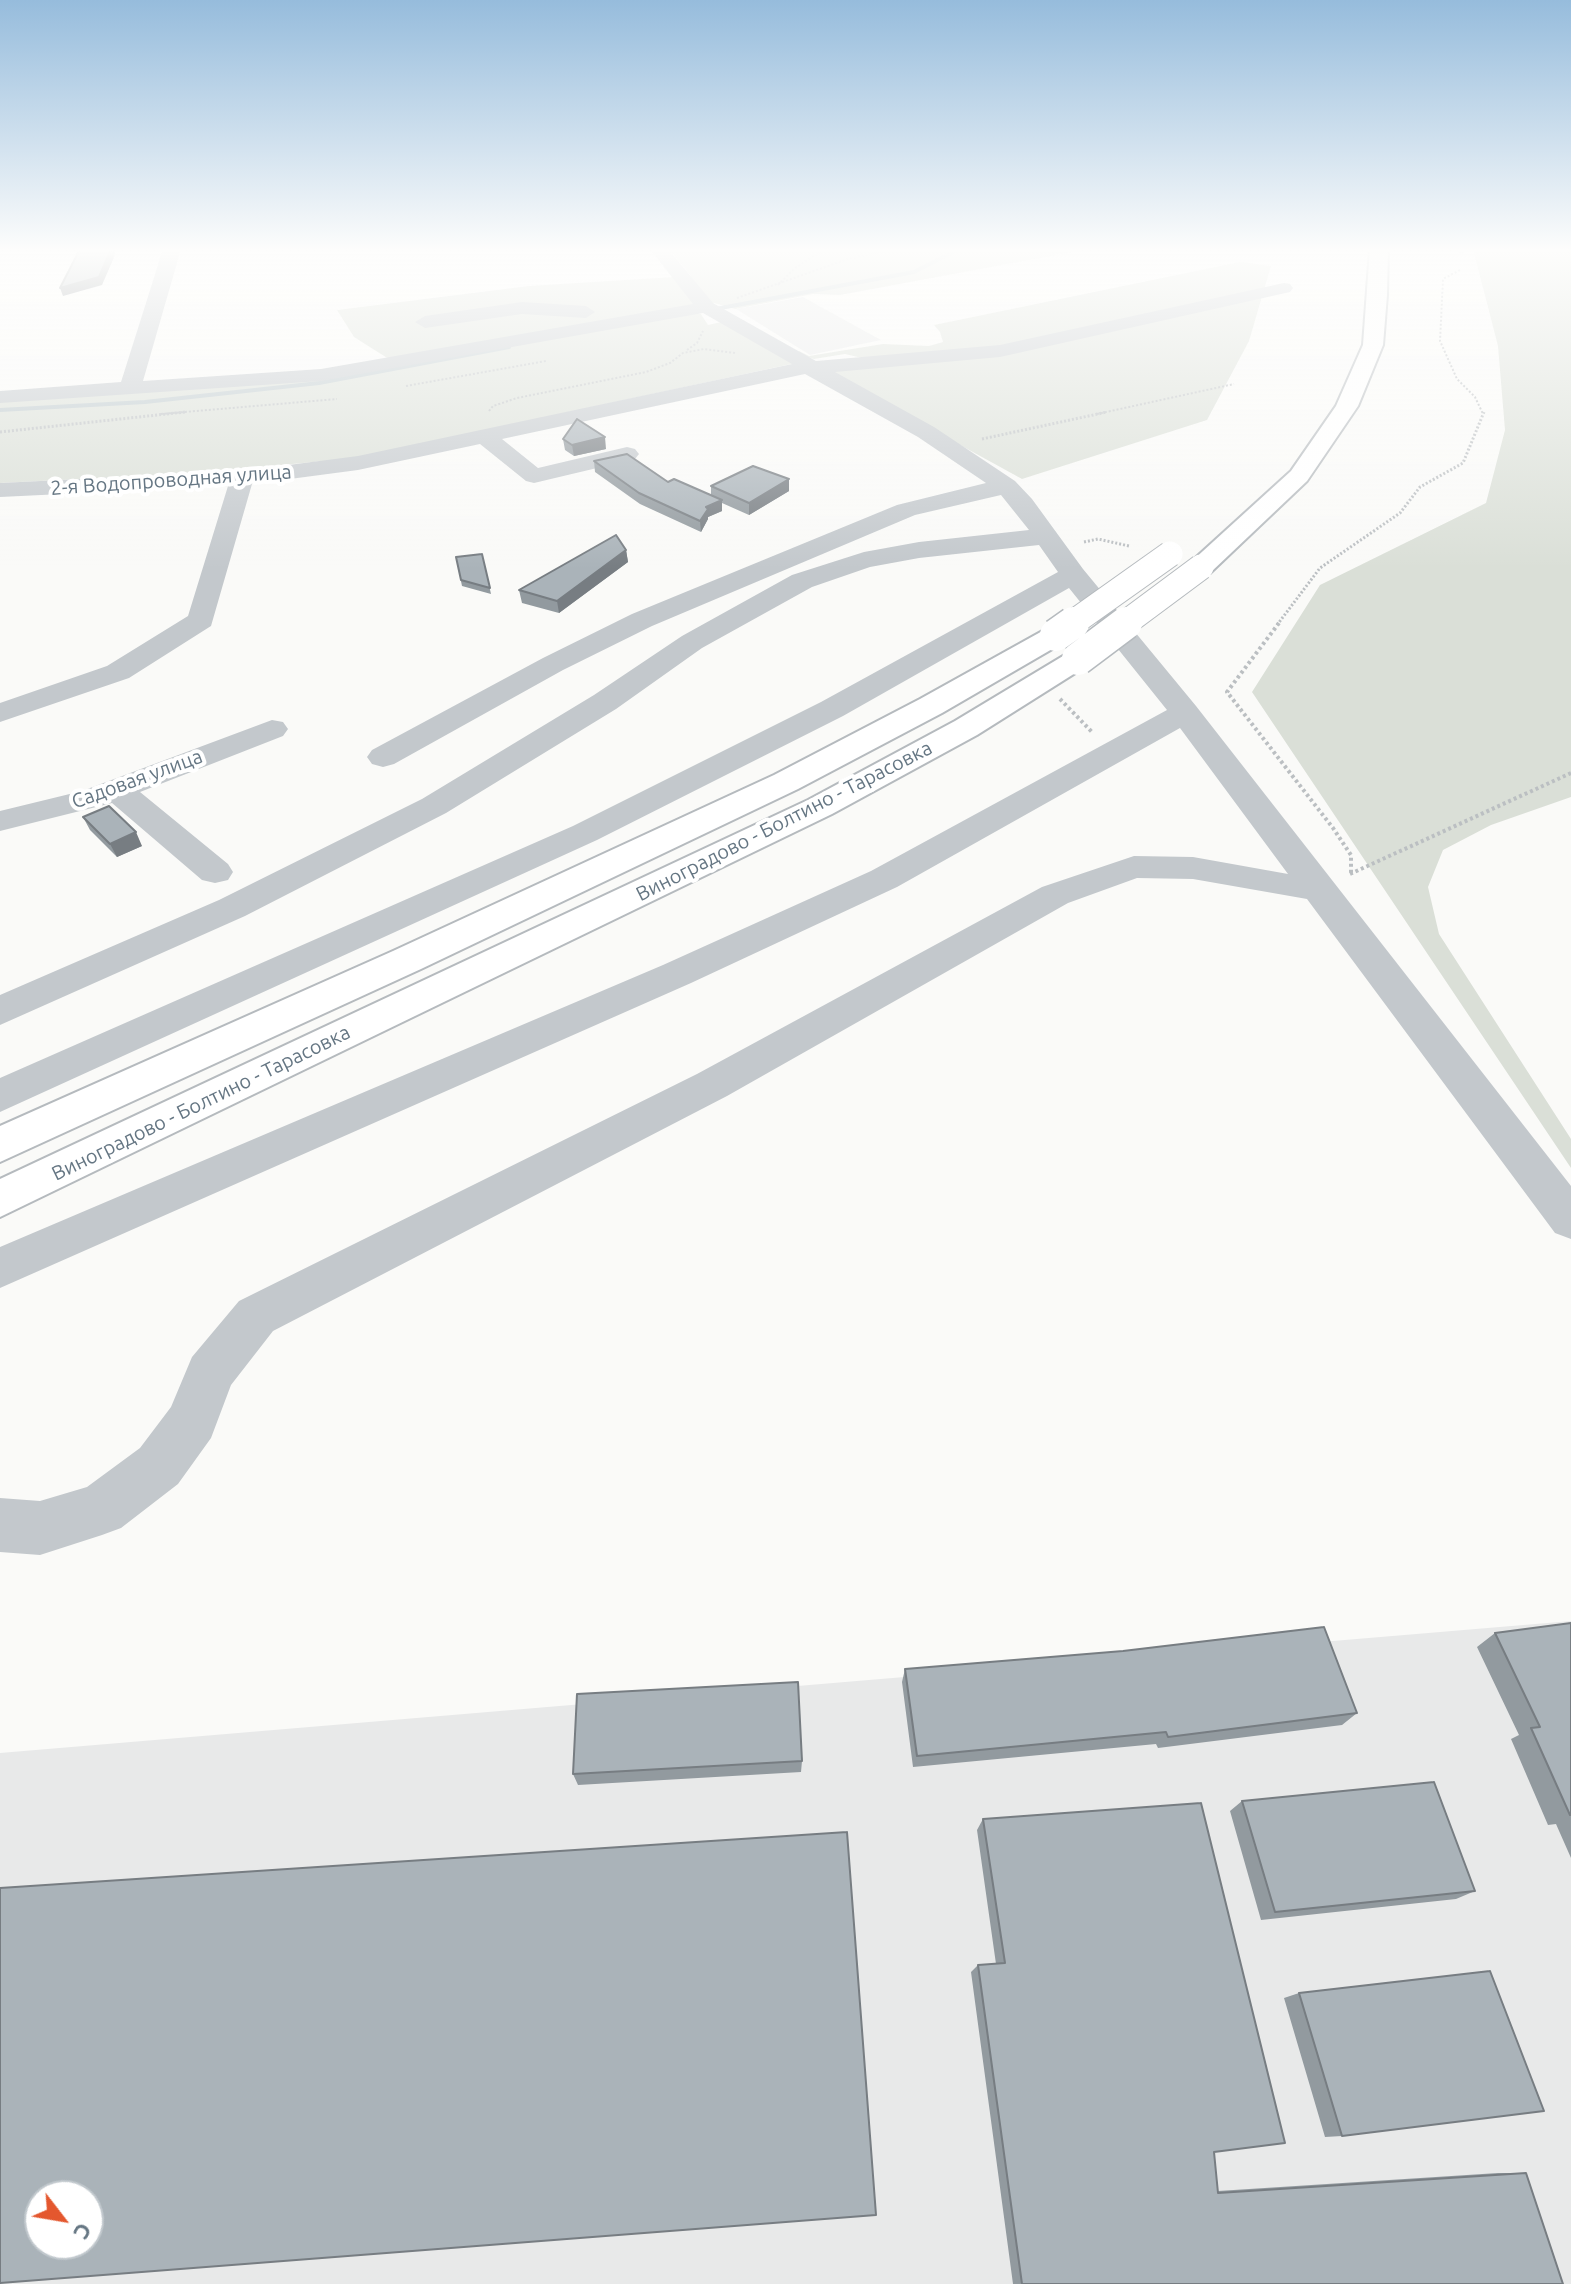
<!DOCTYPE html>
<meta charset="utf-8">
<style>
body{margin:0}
#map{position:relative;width:1571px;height:2284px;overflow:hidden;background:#fafaf8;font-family:Ubuntu,sans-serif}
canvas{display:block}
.north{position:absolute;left:24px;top:2180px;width:80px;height:80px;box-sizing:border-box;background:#fff;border:2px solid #c1c8cd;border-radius:50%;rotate:121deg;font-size:22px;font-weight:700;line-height:32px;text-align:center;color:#657683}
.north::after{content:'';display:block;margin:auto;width:28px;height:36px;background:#e4572e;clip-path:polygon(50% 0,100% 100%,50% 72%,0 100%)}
</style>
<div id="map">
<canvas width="1571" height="2284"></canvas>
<div class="north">С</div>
</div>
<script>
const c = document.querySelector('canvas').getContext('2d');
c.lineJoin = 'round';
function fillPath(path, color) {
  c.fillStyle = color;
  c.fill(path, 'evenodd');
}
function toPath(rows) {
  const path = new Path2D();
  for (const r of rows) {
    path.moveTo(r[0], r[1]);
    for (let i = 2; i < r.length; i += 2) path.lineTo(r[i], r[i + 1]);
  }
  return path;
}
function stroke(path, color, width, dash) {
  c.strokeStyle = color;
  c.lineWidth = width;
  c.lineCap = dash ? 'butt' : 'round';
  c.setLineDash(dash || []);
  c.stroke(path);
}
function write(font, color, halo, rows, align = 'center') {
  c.font = font + ' Ubuntu,sans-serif';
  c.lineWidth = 8;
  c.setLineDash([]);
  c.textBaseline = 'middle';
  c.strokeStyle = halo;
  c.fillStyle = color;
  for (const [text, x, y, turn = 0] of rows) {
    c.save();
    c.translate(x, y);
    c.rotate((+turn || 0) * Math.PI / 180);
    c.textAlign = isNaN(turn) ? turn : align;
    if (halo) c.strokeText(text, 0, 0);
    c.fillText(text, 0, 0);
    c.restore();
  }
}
const built = toPath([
 [803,297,881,340,810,355,736,309],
 [1571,1621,1571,2284,0,2284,0,1753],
 [40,2196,88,2196,88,2244,40,2244]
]);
const green = toPath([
 [669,249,1088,249,840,295,813,294,735,309,714,303,392,361,354,337,337,310,529,286,691,276],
 [1473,249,1571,249,1571,797,1491,825,1443,850,1428,887,1439,934,1571,1139,1571,1168,1252,692,1320,585,1486,503,1505,430,1498,346],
 [1240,262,1271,266,1249,341,1207,420,1022,479,829,373,862,358,845,354,814,359,796,354,799,351,809,356,883,344,929,346,943,342,940,332,934,325],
 [687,313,701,314,708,325,721,322,796,363,355,458,199,473,0,483,0,400,320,377]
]);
const stream = toPath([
 [710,310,914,272,959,249],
 [0,410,145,402,319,383,509,347]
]);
const pathFar2 = toPath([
 [1460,270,1443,279,1440,341,1457,379,1475,397,1483,414],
 [778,285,795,268,825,249],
 [737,298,848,259,895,249],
 [687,350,697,343,703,331],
 [406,386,546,361],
 [489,411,493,406,517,398,646,372,670,363,683,353,704,349,736,353],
 [161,414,337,399],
 [1097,414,1234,384]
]);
const pathFar1 = toPath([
 [0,432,185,412],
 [982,439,1107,412],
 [1084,542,1098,539,1129,546],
 [1277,625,1320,568,1400,513,1420,487,1463,463,1484,412]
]);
const path = toPath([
 [1279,623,1227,692,1333,828,1351,855,1351,873],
 [1060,699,1092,732],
 [1350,874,1571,773]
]);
const minor = toPath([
 [163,249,181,249,143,381,321,369,693,304,650,249,668,249,713,303,816,361,1000,345,1284,283,1290,284,1293,288,1290,292,1000,357,835,372,934,427,1015,481,1032,499,1083,569,1196,706,1571,1186,1571,1239,1555,1233,1307,899,1193,879,1137,878,1068,903,727,1096,273,1331,231,1385,211,1438,178,1484,121,1528,102,1535,40,1555,0,1552,0,1498,40,1501,87,1487,140,1448,171,1407,192,1357,239,1301,697,1074,1042,887,1134,856,1193,857,1288,874,1180,728,897,887,691,983,0,1288,0,1247,663,965,871,871,1167,710,1069,588,843,716,597,840,0,1112,0,1078,573,826,821,702,1058,572,1039,545,919,558,870,567,812,587,702,648,616,709,446,813,245,916,0,1025,0,995,219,900,422,799,594,695,682,636,792,575,864,552,919,542,1029,530,1001,495,915,515,652,626,563,670,394,764,383,767,372,764,367,757,372,750,543,658,632,614,897,505,986,483,918,437,805,374,502,439,538,468,627,447,635,449,639,454,635,459,534,483,526,481,480,444,358,470,252,484,211,626,129,678,0,722,0,703,107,666,188,616,228,486,0,497,0,483,242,471,358,456,792,364,703,313,321,381,0,403,0,391,121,382,163,249],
 [1450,249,1471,249,1462,254,1450,249],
 [522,302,586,306,595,312,586,318,522,314,425,328,415,322,425,316,522,302],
 [272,720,283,722,288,729,283,736,140,792,228,864,233,872,228,880,215,883,202,880,112,803,0,831,0,811,82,791,272,720]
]);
const major = toPath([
 [1370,249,1388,249,1387,295,1383,345,1358,406,1307,481,1210,573,1192,573,1188,567,1192,561,1291,471,1336,406,1363,345,1370,249],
 [1056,626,1066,629,1070,635,1066,641,942,713,798,789,421,969,0,1162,0,1126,393,951,774,775,920,699,1046,629,1056,626],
 [1078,650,1088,653,1093,659,1088,665,977,735,832,814,0,1217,0,1179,808,800,955,721,1068,653,1078,650]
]);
const majorBridgeFar1 = toPath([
 [1070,625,1170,554],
 [1123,625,1201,567]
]);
const majorBridge = toPath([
 [1056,635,1073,623],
 [1078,659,1126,623]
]);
const wall = toPath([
 [563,439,606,449,574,456,565,450],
 [594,461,668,482,711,496,711,486,789,491,749,515,722,503,722,511,708,517,708,519,701,532,640,504,595,472],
 [626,550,628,562,559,613,522,603,519,590],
 [482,554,491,594,462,586,456,557],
 [83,817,142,846,117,857,90,830],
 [1571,1623,1571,1858,1556,1824,1548,1825,1511,1739,1519,1735,1477,1647,1495,1633],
 [905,1669,1357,1713,1342,1725,1158,1748,1156,1744,913,1767,902,1682],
 [802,1761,801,1772,578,1785,573,1774],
 [1242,1801,1475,1891,1456,1899,1261,1920,1230,1811],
 [983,1819,1214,2152,1218,2191,1498,2173,1526,2173,1563,2284,1013,2284,971,1972,978,1965,996,1964,977,1830],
 [1299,1993,1342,2136,1325,2137,1284,1998]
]);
const shadedWall = toPath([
 [111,249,113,249,115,255,102,285,63,296,60,288],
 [605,437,606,449,574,456,572,445],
 [789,479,789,491,749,515,749,503],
 [722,500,722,511,708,517,708,519,701,532,700,521,706,507],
 [626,550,628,562,559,613,557,601],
 [136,832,142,846,117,857,110,844]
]);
const building = toPath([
 [80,249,111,249,99,277,60,288,80,249],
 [577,419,605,437,572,445,563,439,577,419],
 [627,454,668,482,674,479,722,500,706,507,708,509,700,521,639,493,594,461,627,454],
 [753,466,789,479,749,503,711,486,753,466],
 [616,535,626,550,557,601,519,590,616,535],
 [482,554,490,588,461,580,456,557,482,554],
 [109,806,136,832,110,844,83,817,109,806],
 [1571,1623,1571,1815,1570,1815,1531,1728,1540,1727,1495,1633,1571,1623],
 [1324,1627,1357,1713,1168,1737,1166,1732,917,1756,905,1669,1123,1651,1324,1627],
 [798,1682,802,1761,573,1774,577,1694,798,1682],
 [1434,1782,1475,1891,1275,1912,1242,1801,1434,1782],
 [1201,1803,1285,2143,1214,2152,1218,2193,1526,2173,1563,2284,1022,2284,978,1965,1005,1963,983,1819,1201,1803],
 [847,1832,876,2215,0,2283,0,1888,847,1832],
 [40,2196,88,2196,88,2244,40,2244,40,2196],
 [1490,1971,1544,2111,1342,2136,1299,1993,1490,1971]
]);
const farStreetnames = [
 ["2-я Водопроводная улица",171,480,-4],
 ["Садовая улица",137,779,-20],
 ["Виноградово - Болтино - Тарасовка",784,821,-27],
 ["Виноградово - Болтино - Тарасовка",201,1103,-26]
];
fillPath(built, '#e8e9e9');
fillPath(green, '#dadfd7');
stroke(stream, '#bbc7cb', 4);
stroke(major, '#b5babe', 4);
stroke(pathFar2, '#bbbfc2', 2, [2, 2]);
stroke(pathFar1, '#bbbfc2', 3, [2, 2]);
stroke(path, '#bbbfc2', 4, [3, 3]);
fillPath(minor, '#c3c8cc');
fillPath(major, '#fff');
stroke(majorBridgeFar1, '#b5babe', 27, []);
stroke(majorBridge, '#b5babe', 35, []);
stroke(majorBridgeFar1, '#fff', 25);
stroke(majorBridge, '#fff', 32);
fillPath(wall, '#929a9f');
fillPath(shadedWall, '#777d82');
fillPath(building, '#aab3b9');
stroke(building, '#777d82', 2);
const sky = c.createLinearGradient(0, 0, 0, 569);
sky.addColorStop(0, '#96bcdc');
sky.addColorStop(0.44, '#fdfdfc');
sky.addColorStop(1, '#fdfdfc00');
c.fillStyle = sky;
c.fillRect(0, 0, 1571, 569);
write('20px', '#657683', '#fff', farStreetnames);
</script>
